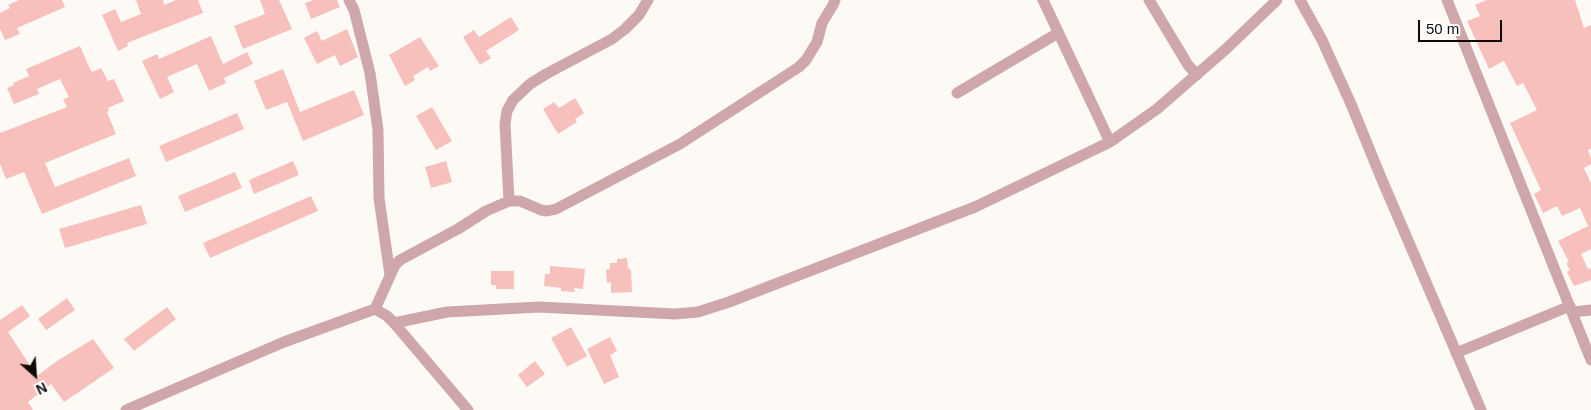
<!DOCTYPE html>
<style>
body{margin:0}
#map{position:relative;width:1591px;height:410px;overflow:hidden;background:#fdfaf6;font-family:Helvetica,sans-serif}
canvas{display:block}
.north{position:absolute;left:10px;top:350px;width:50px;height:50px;-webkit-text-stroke:4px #fff;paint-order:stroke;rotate:154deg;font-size:14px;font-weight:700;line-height:20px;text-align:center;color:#0f0b06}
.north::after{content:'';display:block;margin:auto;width:18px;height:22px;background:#0f0b06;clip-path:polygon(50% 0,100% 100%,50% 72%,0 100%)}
.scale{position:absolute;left:1418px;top:20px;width:84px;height:22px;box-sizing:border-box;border:2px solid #0f0b06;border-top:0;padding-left:6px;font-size:15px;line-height:18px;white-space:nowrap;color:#0f0b06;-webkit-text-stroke:4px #fff;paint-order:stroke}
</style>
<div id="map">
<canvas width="1591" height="410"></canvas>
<div class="north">N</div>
<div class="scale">50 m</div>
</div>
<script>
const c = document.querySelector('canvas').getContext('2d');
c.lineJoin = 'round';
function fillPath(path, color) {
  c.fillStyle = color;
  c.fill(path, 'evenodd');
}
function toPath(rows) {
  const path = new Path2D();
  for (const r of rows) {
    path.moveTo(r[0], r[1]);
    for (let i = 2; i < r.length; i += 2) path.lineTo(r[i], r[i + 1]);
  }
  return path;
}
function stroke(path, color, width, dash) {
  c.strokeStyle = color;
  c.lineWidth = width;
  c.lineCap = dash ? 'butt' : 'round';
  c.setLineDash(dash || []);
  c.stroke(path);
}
const building = toPath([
 [19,0,62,0,65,7,17,28,20,34,5,40,0,29,0,13,10,8,8,5],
 [136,0,163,0,164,5,176,0,198,0,203,13,127,43,128,46,118,51,102,15,115,9,121,22,141,14],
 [260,0,279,0,292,29,243,49,234,26,265,14],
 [314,0,337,0,340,7,311,19,305,3],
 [1486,0,1575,0,1584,28,1591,25,1591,149,1588,150,1591,158,1591,164,1584,168,1591,183,1591,249,1581,254,1588,269,1591,268,1591,280,1574,286,1567,272,1570,270,1566,263,1569,262,1558,241,1588,226,1580,208,1562,216,1557,206,1543,213,1534,194,1541,190,1510,123,1537,110,1523,83,1517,86,1504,61,1489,69,1467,21,1480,16,1475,5],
 [511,17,519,30,486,51,491,58,480,65,463,37,474,30,479,37],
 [347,29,358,57,340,66,335,55,317,64,304,38,317,31,322,41],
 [211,36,223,64,247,52,253,64,224,78,226,83,209,91,197,64,167,77,174,92,160,99,142,61,157,54,159,59],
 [420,37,439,66,430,71,428,67,413,76,415,80,405,86,389,55],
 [80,46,90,69,92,72,101,68,108,81,114,79,124,101,108,108,109,111,107,112,116,134,45,163,55,187,129,158,136,176,42,214,24,172,6,179,0,164,0,133,67,107,63,99,69,97,60,79,37,89,39,94,14,104,7,88,14,85,13,83,29,76,26,69],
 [283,69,300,112,354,90,364,115,303,141,287,102,266,110,254,81],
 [575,98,584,113,575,119,577,122,558,134,543,109,554,102,559,108],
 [432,107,452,141,436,150,416,116],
 [237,113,244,129,166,162,159,146],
 [293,161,299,175,254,194,249,180],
 [446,161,452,182,431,188,425,167],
 [235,172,242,188,185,212,178,196],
 [311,196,318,211,210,258,203,243],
 [141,205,147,224,65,248,59,229],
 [627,258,628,268,631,270,632,292,611,293,611,282,607,283,606,270,610,269,610,263,617,263,617,259],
 [550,266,585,269,583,289,574,288,575,292,561,291,561,288,544,286,545,274,550,274],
 [491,271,514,271,514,289,496,289,496,285,491,285],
 [67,298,75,310,46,330,38,319],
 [22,305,30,316,8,332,37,376,57,361,93,339,114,368,64,402,51,384,28,402,33,410,0,410,0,320],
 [167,307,176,319,134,351,124,339],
 [571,327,587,356,567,367,551,338],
 [610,337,617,351,610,355,619,377,604,384,587,349],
 [535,361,545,374,527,387,518,375]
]);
const minor = toPath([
 [349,0,354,10,370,73,378,130,379,198,390,275],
 [1043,0,1110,142],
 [1149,0,1188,65,1197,75],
 [1300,0,1322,40,1351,104,1382,180,1481,410],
 [1447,0,1591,360],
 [957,93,1058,33],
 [509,201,505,124,507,111,513,100,530,84,546,74,612,39,625,29,639,15,648,0],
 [375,309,395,265,400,260,458,229,486,211,509,201,520,201,541,210,547,211,556,209,680,144,799,67,806,60,817,42,822,23,833,5,835,0],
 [1573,312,1591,310],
 [394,323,447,312,539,307,675,314,698,312,729,302,975,207,1110,142,1157,109,1226,49,1277,0],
 [1456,353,1570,306],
 [126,410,284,342,375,309,387,316,394,323,468,410]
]);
fillPath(building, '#f7c0bc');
stroke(minor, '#cfa7aa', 11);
</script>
